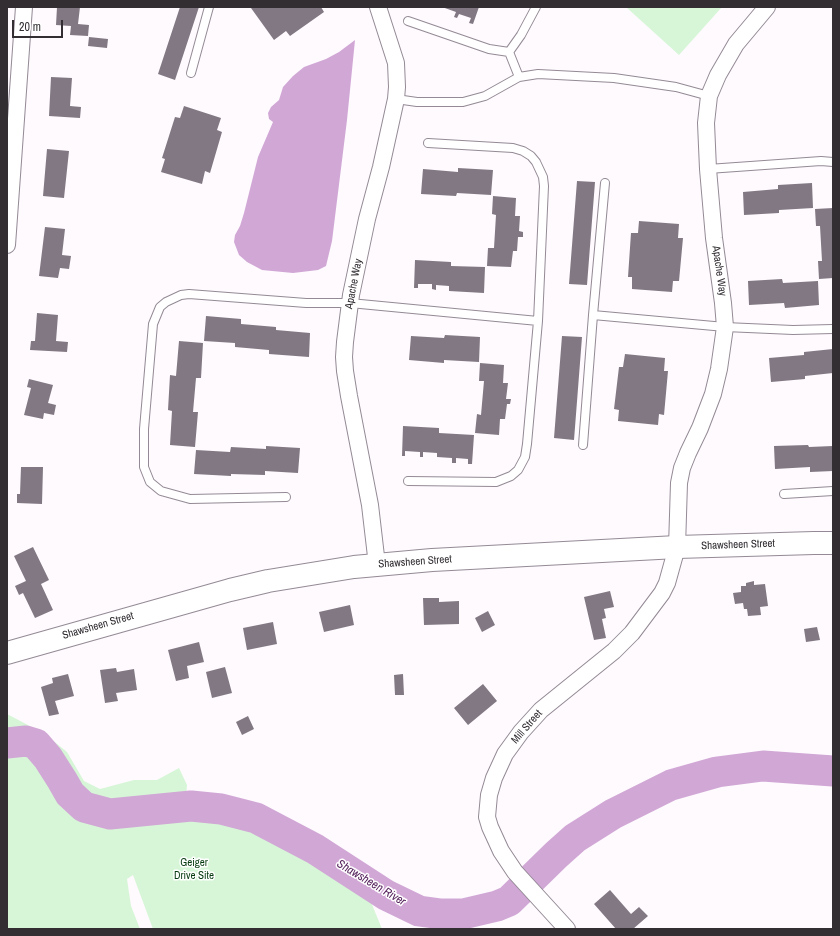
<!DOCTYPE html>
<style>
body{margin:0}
#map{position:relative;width:840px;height:936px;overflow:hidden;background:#fefafe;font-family:"Archivo Narrow",sans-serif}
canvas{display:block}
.frame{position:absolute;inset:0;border:8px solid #322e32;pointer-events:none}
.scale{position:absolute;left:12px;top:20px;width:51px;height:18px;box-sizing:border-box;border:2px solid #322e32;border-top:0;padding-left:5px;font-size:12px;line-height:14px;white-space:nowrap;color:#322e32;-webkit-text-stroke:3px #fff;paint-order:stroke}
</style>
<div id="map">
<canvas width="840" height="936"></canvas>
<div class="frame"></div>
<div class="scale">20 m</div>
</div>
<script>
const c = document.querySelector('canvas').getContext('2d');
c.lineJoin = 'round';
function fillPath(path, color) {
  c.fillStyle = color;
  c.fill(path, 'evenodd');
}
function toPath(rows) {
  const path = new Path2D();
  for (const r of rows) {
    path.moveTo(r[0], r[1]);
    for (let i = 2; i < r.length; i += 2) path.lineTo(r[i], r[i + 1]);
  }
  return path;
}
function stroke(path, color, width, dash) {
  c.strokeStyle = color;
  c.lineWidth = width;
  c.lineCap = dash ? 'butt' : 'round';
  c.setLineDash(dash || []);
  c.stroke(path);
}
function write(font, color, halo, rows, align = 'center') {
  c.font = font + ' "Archivo Narrow",sans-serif';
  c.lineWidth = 3;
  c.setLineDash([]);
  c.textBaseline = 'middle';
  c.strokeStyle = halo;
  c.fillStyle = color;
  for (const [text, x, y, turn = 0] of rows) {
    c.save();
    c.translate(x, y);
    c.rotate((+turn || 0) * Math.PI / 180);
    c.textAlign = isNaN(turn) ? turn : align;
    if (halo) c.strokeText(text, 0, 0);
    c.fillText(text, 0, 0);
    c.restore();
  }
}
const green = toPath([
 [626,7,722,7,679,55],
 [7,714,45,734,67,752,84,781,100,789,134,780,157,780,179,768,187,785,185,809,213,811,245,818,279,830,362,880,382,929,153,929,133,875,127,879,131,906,140,929,7,929]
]);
const water = toPath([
 [355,40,347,120,332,241,326,266,318,270,293,273,262,270,247,262,239,255,234,242,235,235,240,226,244,213,258,157,273,122,269,119,268,113,271,107,279,100,283,87,293,76,304,67,326,59,339,52]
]);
const river = toPath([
 [7,743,26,741,36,744,48,758,62,780,70,794,84,807,110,814,191,806,221,809,256,818,315,849,386,895,419,911,441,914,463,914,497,906,509,901,556,855,575,838,613,814,671,785,717,772,763,766,833,771]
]);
const building = toPath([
 [57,7,80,7,78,24,89,25,88,36,70,35,71,26,56,25],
 [180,7,199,7,175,80,158,74],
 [252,7,321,7,324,12,290,36,286,31,274,40,251,8],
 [442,7,479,7,473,24,469,23,471,18,459,14,457,18,454,17,456,12],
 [89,37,108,39,107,48,88,46],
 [51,77,72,78,70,106,81,107,80,118,49,116],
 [184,106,221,118,217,130,222,132,210,173,205,171,202,184,161,172,165,159,162,158,175,117,180,118],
 [47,149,69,151,64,198,43,196],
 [458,168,493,170,491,195,457,193,456,196,421,194,423,169,458,172],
 [577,181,595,182,587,285,569,284],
 [812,183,813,208,779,210,779,213,744,215,743,192,778,189,778,185],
 [493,196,516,198,515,216,520,216,519,231,523,232,523,237,518,237,517,251,513,251,511,267,487,266,488,248,494,248,496,215,492,214],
 [833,208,833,278,819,279,818,261,822,261,820,226,816,226,815,209],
 [639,221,679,224,678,238,683,238,679,281,673,281,672,292,632,289,632,277,628,277,631,233,638,233],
 [45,227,65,229,62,255,71,256,69,269,60,268,58,278,39,276],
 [415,260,451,262,451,266,485,267,484,293,449,291,449,286,436,285,436,290,432,289,432,284,418,284,418,288,414,288],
 [782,279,783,283,818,281,819,305,785,308,784,303,749,305,748,281],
 [37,313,58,315,56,341,68,342,67,352,30,350,31,341,35,341],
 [206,316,241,319,241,324,276,327,276,330,310,333,309,357,269,354,269,350,235,347,235,343,204,341],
 [445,335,480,337,479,362,444,360,444,363,409,360,411,336,444,338],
 [562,336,582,337,574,440,554,438],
 [179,341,203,343,201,378,196,378,193,412,198,412,195,447,170,445,172,411,168,410,170,375,176,376],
 [833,349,833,373,805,376,805,379,771,382,769,358,804,355,804,352],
 [625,354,665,358,664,371,668,371,664,415,659,414,658,425,618,421,619,410,614,409,619,367,623,367],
 [480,363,504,365,503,383,508,383,506,399,511,399,510,404,507,404,505,419,500,419,499,435,475,433,477,414,481,415,484,381,479,381],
 [29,379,53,385,48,403,56,405,54,415,44,413,43,419,24,415,31,388,27,387],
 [403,426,439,428,439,433,474,435,472,464,468,464,468,459,456,458,456,463,452,463,452,458,437,457,437,453,423,452,423,457,420,457,420,452,405,451,405,456,402,456],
 [808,445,809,447,833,446,833,471,810,472,810,467,775,469,774,446],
 [266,446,300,448,298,473,265,471,265,475,231,474,231,476,194,474,196,450,230,452,231,447,266,449],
 [21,467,43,467,42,504,17,503,17,494,20,494],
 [33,547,49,580,41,584,53,610,35,618,23,593,19,595,15,586,26,581,14,556],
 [754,581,754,585,765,584,768,606,760,607,761,615,748,616,747,609,744,609,743,603,735,604,733,593,741,592,741,586,746,586,746,583],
 [610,591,614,607,604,609,606,618,602,619,606,638,594,640,584,597],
 [423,598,439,598,439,602,459,601,459,624,424,625],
 [350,605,354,625,324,632,319,612],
 [488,611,495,625,482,632,475,618],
 [273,622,277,644,247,650,243,628],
 [817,627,820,640,806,642,804,629],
 [199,642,204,662,187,666,189,678,176,681,168,650],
 [225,667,232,693,212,698,206,672],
 [116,668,117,672,134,669,137,690,116,693,118,701,105,703,100,670],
 [68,674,74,696,55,701,59,714,49,716,41,687,53,683,52,678],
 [403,674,404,695,395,695,394,675],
 [483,684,497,701,468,725,454,708],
 [248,716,254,729,242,735,236,722],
 [610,890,631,914,639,907,648,916,633,929,616,929,594,904]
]);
const service = toPath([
 [408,21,489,49,509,52],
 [509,52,519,77,538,74,614,78,676,87,709,96],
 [509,52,521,35,536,7],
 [191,73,209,7],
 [396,99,417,102,463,102,485,96,519,77],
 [708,169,821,161,833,162],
 [593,315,725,327,793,330,833,329],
 [583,445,593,315,605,183],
 [408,481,496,482,511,476,518,470,525,457,527,444,538,321,544,186,543,177,536,162,531,156,523,151,513,148,428,143],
 [784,494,833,491],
 [286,497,190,499,161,491,150,482,144,467,144,429,153,324,160,307,166,302,181,295,189,294,306,303,350,303,538,321]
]);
const minor = toPath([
 [7,245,24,7],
 [377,565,370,505,349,396,345,371,344,357,345,342,351,295,367,219,381,167,396,99,397,87,396,63,378,7],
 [567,929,515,872,501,851,490,827,487,817,489,795,494,778,505,754,521,732,541,710,614,651,632,633,662,593,667,583,677,547,679,483,682,468,688,453,700,428,713,394,719,369,725,327,723,303,714,238,708,169,706,123,709,96,718,75,736,44,767,7]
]);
const secondary = toPath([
 [7,653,230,590,268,581,354,567,432,560,677,547,814,543,833,543]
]);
const streetNames = [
 ["Apache Way",719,271,82],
 ["Apache Way",354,284,-79],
 ["Shawsheen Street",738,545,-2],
 ["Shawsheen Street",415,562,-4],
 ["Shawsheen Street",98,626,-16],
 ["Mill Street",527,727,-49]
];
const parkNames = [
 ["Geiger",194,863],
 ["Drive Site",194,876]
];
const waterNames = [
 ["Shawsheen River",371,883,31]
];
fillPath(green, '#d7f6d7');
fillPath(water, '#d1a7d6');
stroke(river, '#d1a7d6', 31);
fillPath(building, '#827883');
stroke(service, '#948a95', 10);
stroke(minor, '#948a95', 18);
stroke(secondary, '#948a95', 24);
stroke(service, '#fff', 8);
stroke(minor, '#fff', 16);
stroke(secondary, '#fff', 22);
write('11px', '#322e32', '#fff', streetNames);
write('11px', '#063b10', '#fff', parkNames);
write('italic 12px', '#56235d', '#fff', waterNames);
</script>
